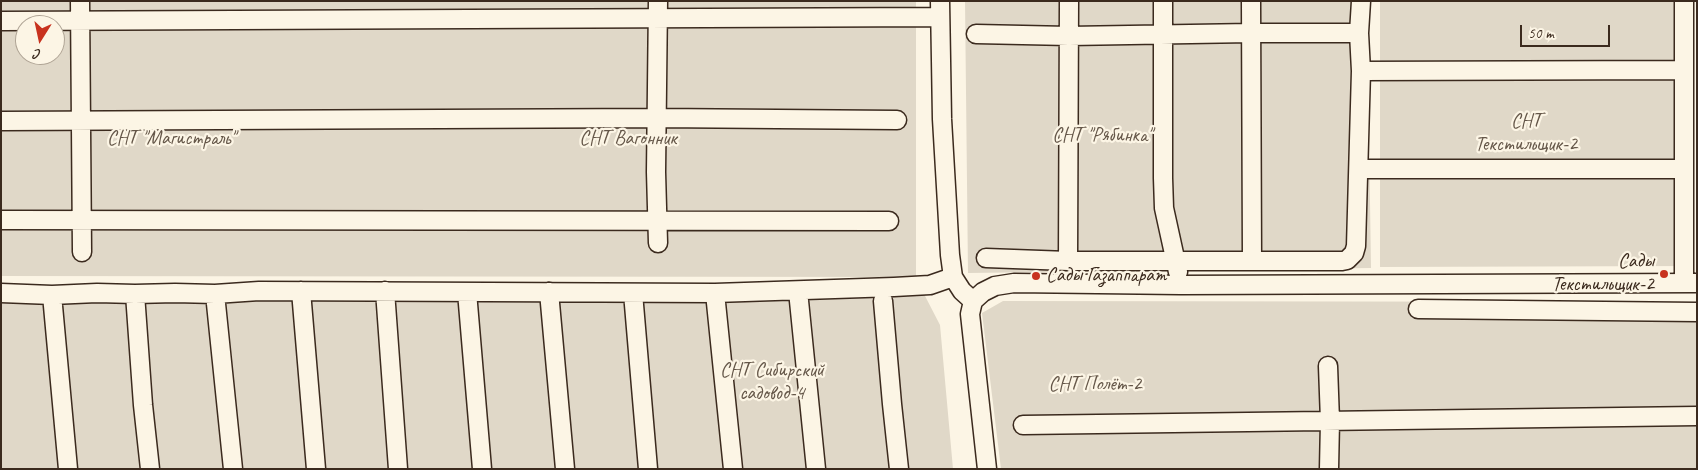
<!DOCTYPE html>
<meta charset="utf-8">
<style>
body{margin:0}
#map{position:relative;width:1698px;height:470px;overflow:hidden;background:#fcf5e5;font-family:Caveat,sans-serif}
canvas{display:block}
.frame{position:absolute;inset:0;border:2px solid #3b2a1e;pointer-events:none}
.north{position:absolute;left:15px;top:15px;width:50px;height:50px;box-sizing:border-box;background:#fcf5e5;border:1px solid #afa495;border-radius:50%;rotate:190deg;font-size:14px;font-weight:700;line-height:20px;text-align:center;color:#3b2a1e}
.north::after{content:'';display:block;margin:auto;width:18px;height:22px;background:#c8321e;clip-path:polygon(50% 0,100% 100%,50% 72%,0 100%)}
.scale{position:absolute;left:1520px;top:25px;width:90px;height:22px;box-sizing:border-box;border:2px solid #3b2a1e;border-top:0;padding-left:6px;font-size:15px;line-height:18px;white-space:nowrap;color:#3b2a1e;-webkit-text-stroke:4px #fcf5e5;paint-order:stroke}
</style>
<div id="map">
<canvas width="1698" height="470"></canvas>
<div class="frame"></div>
<div class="north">С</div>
<div class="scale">50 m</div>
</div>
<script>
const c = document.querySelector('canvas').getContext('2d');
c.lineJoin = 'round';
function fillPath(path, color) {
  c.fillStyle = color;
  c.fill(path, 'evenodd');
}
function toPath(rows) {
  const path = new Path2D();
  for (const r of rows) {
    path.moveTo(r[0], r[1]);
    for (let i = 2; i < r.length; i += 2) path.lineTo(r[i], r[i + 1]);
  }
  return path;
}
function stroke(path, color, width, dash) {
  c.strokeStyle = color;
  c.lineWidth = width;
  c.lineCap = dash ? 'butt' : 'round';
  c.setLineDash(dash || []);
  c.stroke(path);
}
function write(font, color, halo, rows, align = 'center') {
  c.font = font + ' Caveat,sans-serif';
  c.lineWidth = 4.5;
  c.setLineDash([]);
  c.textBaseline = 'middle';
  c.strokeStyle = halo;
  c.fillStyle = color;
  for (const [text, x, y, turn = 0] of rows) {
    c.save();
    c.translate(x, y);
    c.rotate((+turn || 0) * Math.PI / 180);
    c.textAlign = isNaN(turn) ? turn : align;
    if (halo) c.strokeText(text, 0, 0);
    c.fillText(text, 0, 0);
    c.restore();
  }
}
const green = toPath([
 [1,1,916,1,916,277,1,276],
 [25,25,55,25,55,55,25,55],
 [965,1,1367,1,1371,268,968,273],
 [1380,1,1691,1,1693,266,1380,267],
 [924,294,940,325,953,469,1,469,1,299],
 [1003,301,1697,302,1697,469,1001,469,982,313]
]);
const minor = toPath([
 [80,1,82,252],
 [658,1,656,172,658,243],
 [940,1,942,119,950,255,953,277,962,291,973,301],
 [1163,1,1163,178,1164,208,1178,272],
 [1251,1,1252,261],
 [1,21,940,17],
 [976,34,1069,36,1251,33,1359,33],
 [1361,71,1684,70],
 [1,121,658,118,897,120],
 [1359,169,1684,169],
 [1,220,889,221],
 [986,258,1068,261,1342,261,1347,260,1354,253,1356,246,1361,71,1359,33,1361,1],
 [1068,261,1069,1],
 [1684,283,1684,1],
 [301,291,316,469],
 [385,291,398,469],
 [798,291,816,469],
 [467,292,482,469],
 [549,292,565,469],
 [1,293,52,295,97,293,135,294,175,293,215,294,259,291,715,293,894,287,930,285,953,277],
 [633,293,648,469],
 [715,293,733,469],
 [135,294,143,405,150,469],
 [215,294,233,469],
 [52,295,68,469],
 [883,301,892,404,899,469],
 [1418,309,1697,312],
 [1328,366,1330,421,1329,469],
 [1023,425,1697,416],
 [987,469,970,314,973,301,983,292,995,286,1014,283,1181,285,1697,283]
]);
const markers = [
 [1664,274,5,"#c8321e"],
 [1036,276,5,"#c8321e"]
];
const parkNames = [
 ["СНТ",1526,122],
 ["Текстильщик-2",1526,145],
 ["СНТ \"Рябинка\"",1102,136],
 ["СНТ \"Магистраль\"",171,139],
 ["СНТ Вагонник",628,139],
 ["СНТ Сибирский",772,371],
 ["садовод-4",772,394],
 ["СНТ Полёт-2",1095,385]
];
const poiNames = [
 ["Сады",1654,262],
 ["Текстильщик-2",1654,285],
 ["Сады Газаппарат",1046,276,"left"]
];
fillPath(green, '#e0d8c8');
stroke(minor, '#3b2a1e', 21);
stroke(minor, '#fcf5e5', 18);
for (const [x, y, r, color] of markers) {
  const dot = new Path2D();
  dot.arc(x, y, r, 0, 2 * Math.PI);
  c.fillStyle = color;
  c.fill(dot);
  stroke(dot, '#fcf5e5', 2);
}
write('20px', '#645648', '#fcf5e5', parkNames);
write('20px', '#3b2a1e', '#fcf5e5', poiNames, 'right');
</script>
